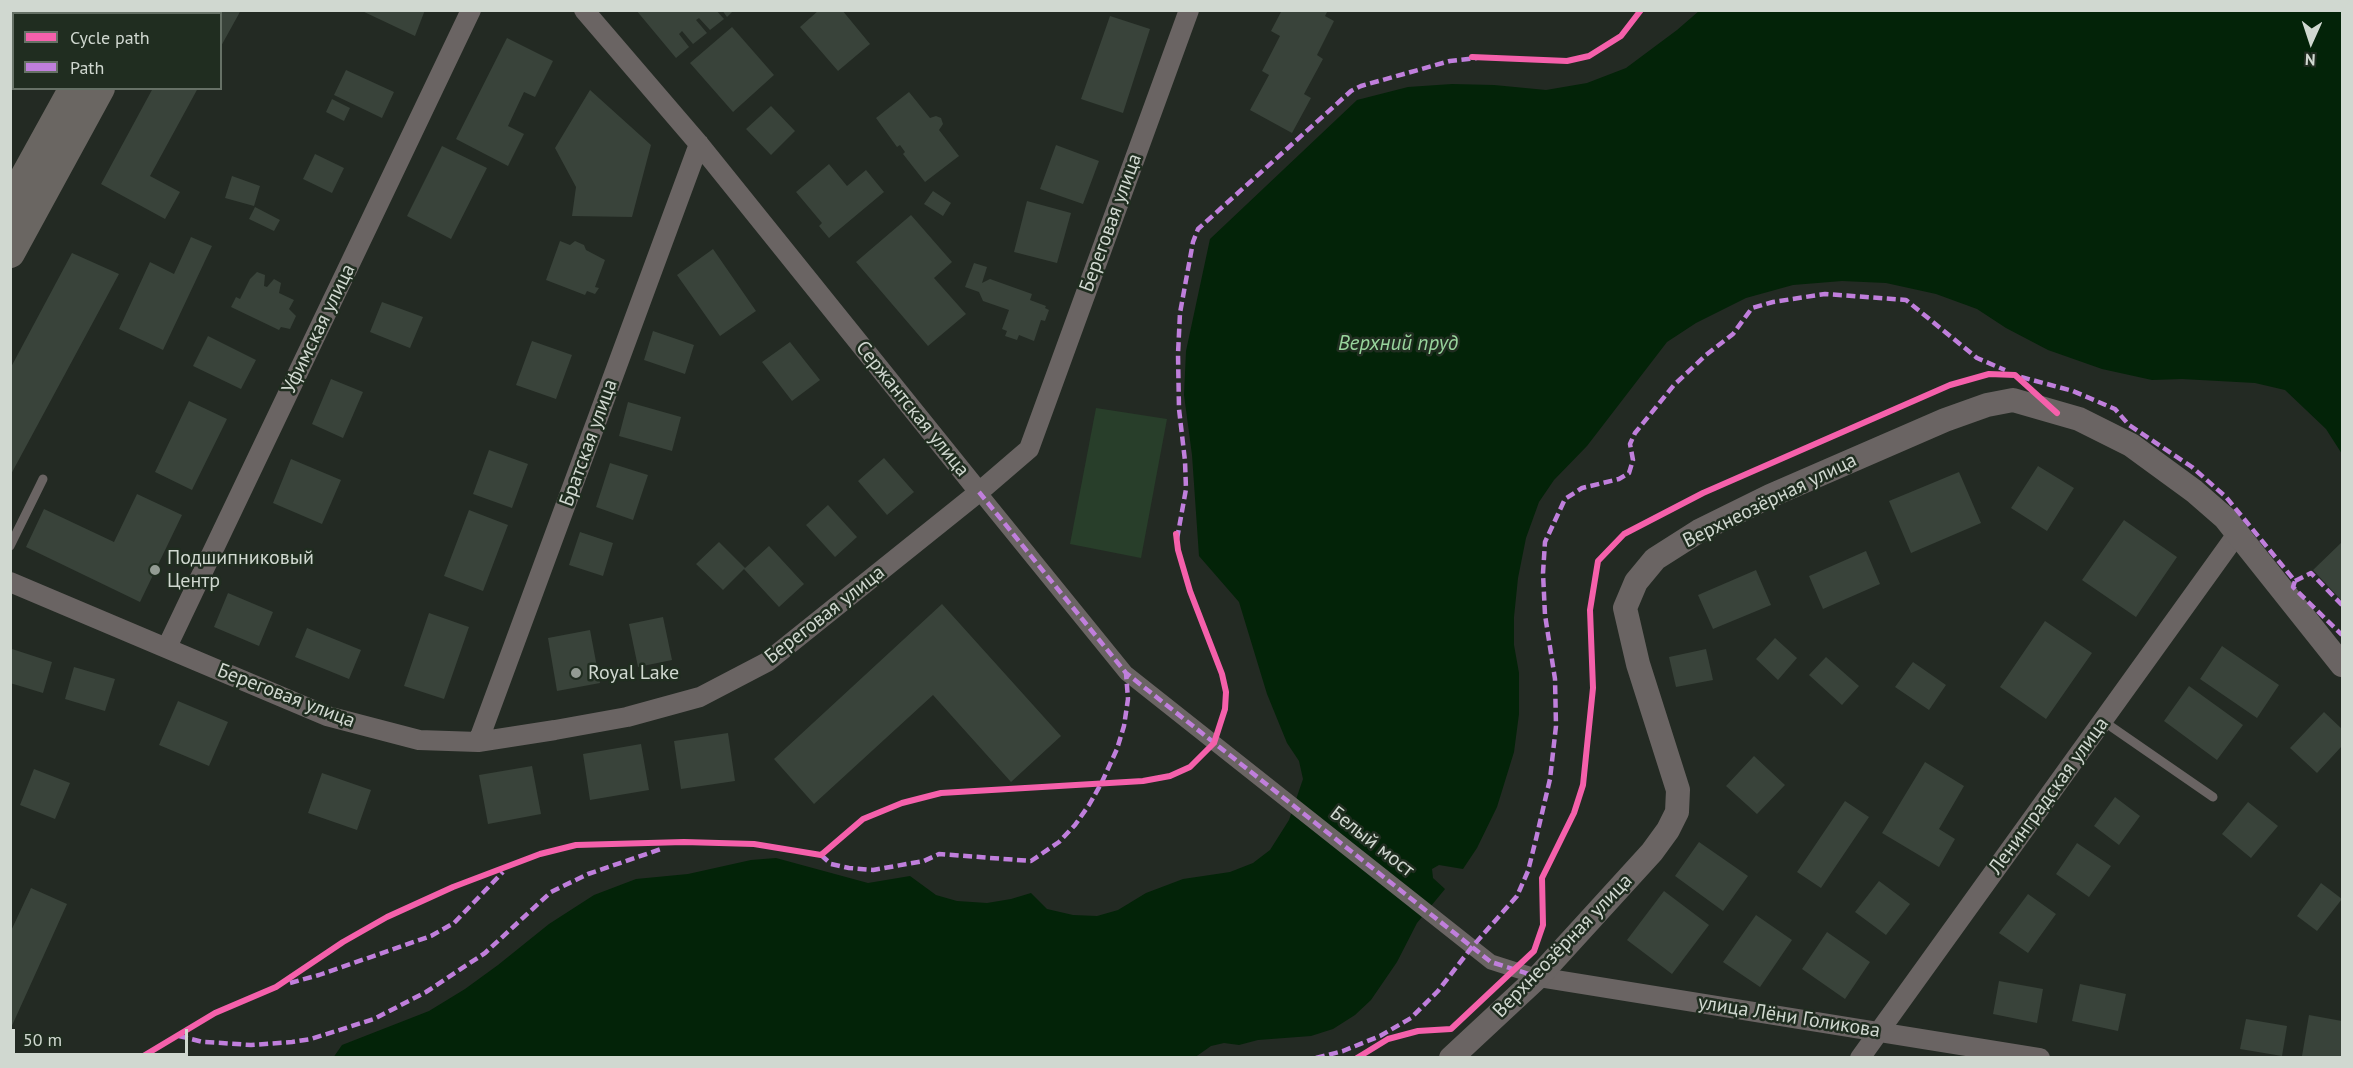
<!DOCTYPE html>
<meta charset="utf-8">
<style>
body{margin:0}
#map{position:relative;width:2353px;height:1068px;overflow:hidden;background:#232a23;font-family:"PT Sans",sans-serif}
canvas{display:block}
.frame{position:absolute;inset:0;border:12px solid #d0d8d0;pointer-events:none}
.legend{position:absolute;left:12px;top:12px;width:210px;height:78px;box-sizing:border-box;background:#202d20;border:2px solid #667166;margin:0;padding:8px 10px;list-style:none;font-size:18px;color:#d0d8d0}
.legend li{display:flex;align-items:center;gap:12px;height:30px}
.legend b{width:30px;border:2px solid #667166}
.north{position:absolute;left:2281px;top:12px;width:60px;height:60px;-webkit-text-stroke:4px #202d20;paint-order:stroke;rotate:183deg;font-size:16px;font-weight:700;line-height:24px;text-align:center;color:#d0d8d0}
.north::after{content:'';display:block;margin:auto;width:21px;height:27px;background:#d0d8d0;clip-path:polygon(50% 0,100% 100%,50% 72%,0 100%)}
.scale{position:absolute;left:12px;top:1029px;width:176px;height:27px;box-sizing:border-box;border:3px solid #d0d8d0;border-top:0;padding-left:8px;font-size:18px;line-height:21px;white-space:nowrap;color:#d0d8d0;-webkit-text-stroke:4px #202d20;paint-order:stroke}
</style>
<div id="map">
<canvas width="2353" height="1068"></canvas>
<div class="frame"></div>
<ul class="legend">
<li><b style="height:8px;background:#f560ab"></b>Cycle path</li>
<li><b style="height:8px;background:#c07fdc"></b>Path</li>
</ul>
<div class="north">N</div>
<div class="scale">50 m</div>
</div>
<script>
const c = document.querySelector('canvas').getContext('2d');
c.lineJoin = 'round';
function fillPath(path, color) {
  c.fillStyle = color;
  c.fill(path, 'evenodd');
}
function toPath(rows) {
  const path = new Path2D();
  for (const r of rows) {
    path.moveTo(r[0], r[1]);
    for (let i = 2; i < r.length; i += 2) path.lineTo(r[i], r[i + 1]);
  }
  return path;
}
function stroke(path, color, width, dash) {
  c.strokeStyle = color;
  c.lineWidth = width;
  c.lineCap = dash ? 'butt' : 'round';
  c.setLineDash(dash || []);
  c.stroke(path);
}
function write(font, color, halo, rows, align = 'center') {
  c.font = font + ' "PT Sans",sans-serif';
  c.lineWidth = 5;
  c.setLineDash([]);
  c.textBaseline = 'middle';
  c.strokeStyle = halo;
  c.fillStyle = color;
  for (const [text, x, y, turn = 0] of rows) {
    c.save();
    c.translate(x, y);
    c.rotate((+turn || 0) * Math.PI / 180);
    c.textAlign = isNaN(turn) ? turn : align;
    if (halo) c.strokeText(text, 0, 0);
    c.fillText(text, 0, 0);
    c.restore();
  }
}
const green = toPath([
 [1096,408,1167,419,1141,558,1070,544]
]);
const water = toPath([
 [1699,11,2342,11,2342,454,2326,429,2285,390,2255,383,2182,379,2152,380,2102,369,2048,350,2006,328,1977,309,1936,294,1886,283,1842,281,1793,285,1746,298,1696,323,1667,342,1587,446,1554,480,1539,502,1526,538,1518,578,1514,617,1514,645,1519,673,1519,714,1514,752,1497,807,1477,848,1463,869,1439,865,1432,869,1433,878,1445,889,1417,923,1397,962,1371,1000,1355,1015,1333,1029,1311,1036,1258,1040,1239,1045,1224,1043,1211,1046,1194,1058,333,1058,342,1045,429,1011,465,989,498,965,549,924,594,895,636,879,688,874,751,860,776,858,868,883,910,876,936,895,957,901,987,903,1011,899,1031,893,1047,909,1073,915,1097,916,1118,910,1146,893,1183,879,1230,872,1253,863,1270,850,1289,820,1303,779,1299,761,1287,743,1267,694,1239,602,1199,556,1192,455,1184,395,1186,351,1210,239,1357,100,1408,87,1452,84,1494,85,1546,90,1587,83,1626,68,1677,30]
]);
const building = toPath([
 [10,10,39,10,37,14,14,14,14,59,10,65],
 [196,10,241,10,220,48,220,14,194,14],
 [360,10,425,10,415,36],
 [636,10,716,10,724,19,710,30,699,18,696,20,707,33,693,44,682,31,679,34,689,47,676,58],
 [722,10,734,10,727,17],
 [819,10,842,10,870,44,838,71,800,27],
 [1282,10,1328,10,1325,16,1334,21,1317,55,1323,59,1304,94,1311,98,1292,133,1250,110,1269,75,1262,71,1280,36,1271,31],
 [1110,16,1150,29,1123,113,1081,99],
 [732,27,774,75,733,112,690,63],
 [507,38,553,61,535,97,524,92,508,126,524,134,508,166,456,139],
 [346,70,394,92,382,118,334,95],
 [153,88,198,88,150,176,180,192,165,219,101,184],
 [590,90,651,145,632,217,572,216,576,187,555,148],
 [909,92,930,118,936,116,941,118,943,124,939,130,959,156,925,182,903,154,905,152,900,145,897,147,876,118],
 [332,99,350,108,344,121,326,112],
 [771,106,795,131,771,155,746,129],
 [1056,145,1099,161,1083,204,1040,189],
 [442,146,487,168,451,239,407,216],
 [315,154,344,168,332,193,303,179],
 [829,164,847,186,866,170,884,192,829,238,819,226,822,223,796,192],
 [232,176,260,186,254,206,225,198],
 [933,191,951,203,943,216,924,204],
 [1027,201,1071,213,1057,263,1014,252],
 [255,207,280,220,274,231,249,219],
 [911,215,952,262,934,278,966,314,928,346,856,262],
 [191,237,212,246,163,350,119,329,150,262,174,274],
 [560,241,570,245,575,241,584,245,586,250,605,260,595,287,599,288,595,294,587,291,585,295,546,280],
 [713,249,756,311,720,336,677,275],
 [72,253,119,274,10,476,10,369],
 [974,263,987,267,982,283,990,279,1032,294,1030,300,1046,306,1045,308,1049,310,1045,321,1041,320,1034,341,1019,335,1017,340,1005,336,1007,331,1002,329,1009,310,983,301,979,292,965,287],
 [257,272,265,275,264,286,267,287,274,279,281,283,279,293,294,300,289,309,296,316,290,329,281,327,279,330,231,307,236,297,240,299,250,279],
 [382,302,423,317,410,348,370,332],
 [653,331,694,345,685,374,644,360],
 [208,336,256,360,241,389,193,366],
 [532,341,572,355,556,399,516,385],
 [790,342,820,380,792,401,762,362],
 [331,379,363,392,343,438,312,424],
 [189,401,227,419,192,490,155,472],
 [628,402,681,417,672,451,619,436],
 [489,450,528,464,512,508,473,494],
 [884,458,914,492,887,515,858,481],
 [291,459,341,480,322,524,273,503],
 [610,463,648,475,633,520,596,507],
 [2038,466,2074,488,2047,531,2011,508],
 [1959,472,1981,523,1911,553,1889,501],
 [137,494,182,515,140,602,26,547,44,509,114,542],
 [828,505,857,537,835,557,806,525],
 [469,510,508,525,483,591,444,576],
 [2124,520,2177,557,2136,617,2082,580],
 [580,532,613,543,603,576,569,565],
 [719,542,745,568,723,590,696,564],
 [2342,542,2342,601,2313,570],
 [769,546,804,584,779,607,744,569],
 [1866,551,1880,584,1823,609,1809,576],
 [1756,570,1771,605,1713,629,1698,595],
 [228,593,273,612,259,646,214,627],
 [942,604,1061,736,1011,782,933,695,814,804,774,759],
 [429,613,469,627,444,699,404,686],
 [663,617,672,660,638,667,629,624],
 [2045,621,2092,653,2046,719,2000,687],
 [307,628,361,650,349,679,295,657],
 [590,630,600,683,557,691,548,638],
 [1775,638,1797,658,1778,680,1756,659],
 [2222,646,2279,685,2257,718,2200,679],
 [12,649,52,662,43,693,10,683],
 [1706,649,1713,680,1676,687,1669,657],
 [1826,657,1859,686,1842,705,1809,675],
 [1913,662,1946,685,1929,710,1895,687],
 [74,667,115,679,105,711,65,699],
 [2189,686,2243,725,2217,760,2164,721],
 [178,701,228,722,209,766,159,745],
 [2324,712,2342,729,2342,746,2317,773,2290,748],
 [728,733,735,781,681,789,674,741],
 [641,744,649,790,590,800,583,754],
 [1754,756,1785,785,1757,814,1726,786],
 [1925,762,1964,786,1939,829,1955,839,1939,867,1882,833],
 [532,766,541,814,488,824,479,775],
 [34,769,70,783,55,819,20,805],
 [322,773,371,790,357,830,308,813],
 [2115,797,2140,816,2119,845,2094,826],
 [1845,801,1869,817,1821,888,1797,872],
 [2248,802,2278,826,2251,858,2222,834],
 [1699,842,1748,876,1723,911,1675,876],
 [2077,843,2111,866,2089,897,2056,874],
 [1879,881,1910,904,1886,935,1855,912],
 [2321,883,2342,899,2317,931,2297,916],
 [31,888,67,904,10,1030,10,933],
 [1664,891,1709,925,1672,974,1627,940],
 [2028,894,2056,914,2028,953,1999,933],
 [1756,915,1792,940,1760,987,1723,962],
 [1827,932,1870,962,1845,999,1802,969],
 [1999,981,2043,989,2037,1023,1993,1014],
 [2080,984,2126,994,2118,1031,2072,1021],
 [2309,1015,2342,1021,2342,1058,2302,1056],
 [2246,1019,2287,1026,2282,1056,2240,1049]
]);
const service = toPath([
 [10,546,43,479],
 [2103,721,2213,797]
]);
const pedestrian = toPath([
 [979,492,1126,673,1491,962,1538,977]
]);
const minor = toPath([
 [584,10,699,144,979,492],
 [10,582,327,716,419,740,478,742,555,730,627,717,700,697,767,662,979,492,1029,449,1189,10],
 [167,647,471,10],
 [478,742,699,144],
 [1538,977,2040,1058],
 [1860,1058,2237,534]
]);
const tertiary = toPath([
 [1451,1058,1538,977,1652,852,1668,830,1677,812,1678,790,1638,664,1625,608,1636,582,1655,559,1699,531,1770,496,1945,420,1987,405,2013,400,2079,419,2131,445,2194,491,2225,518,2342,665]
]);
const primary = toPath([
 [115,14,116,10],
 [141,14,143,10],
 [10,204,74,88],
 [10,253,100,88]
]);
const quiet = toPath([
 [2021,377,2073,391,2115,409,2129,425,2192,467,2226,497,2295,581,2293,587,2342,635],
 [979,492,1126,673,1491,962,1538,977],
 [1177,539,1186,489,1185,461,1179,409,1178,354,1180,313,1193,242,1198,229,1351,91,1361,86,1450,61,1477,58],
 [2295,581,2311,573,2342,605],
 [821,855,831,864,849,868,873,870,924,861,939,854,1031,861,1059,842,1075,825,1089,805,1101,784,1117,749,1124,726,1128,699,1126,673],
 [290,983,319,975,431,936,454,923,503,872],
 [179,1036,203,1042,222,1043,251,1045,292,1042,311,1039,374,1019,426,992,485,953,551,892,588,874,664,848],
 [1316,1058,1343,1051,1380,1036,1411,1018,1438,991,1472,947,1517,896,1528,871,1536,839,1550,779,1556,726,1555,679,1545,615,1543,573,1545,542,1565,499,1582,488,1619,479,1629,473,1633,460,1630,444,1635,433,1674,385,1706,355,1733,334,1752,308,1773,302,1825,294,1906,300,1977,358,2005,370]
]);
const cycleway = toPath([
 [1472,57,1567,61,1589,56,1621,36,1641,10],
 [140,1058,215,1013,276,987,343,942,387,917,453,887,540,854,576,845,684,842,754,844,821,855,863,819,902,803,941,793,1143,781,1170,776,1190,767,1214,743,1225,709,1226,692,1222,674,1190,591,1178,550,1176,534],
 [1357,1058,1388,1039,1418,1031,1451,1029,1534,951,1543,925,1542,878,1574,813,1583,785,1593,688,1590,610,1598,561,1624,534,1703,493,1950,385,1989,374,2015,375,2057,413]
]);
const markers = [
 [155,570,6,"#939b93"],
 [576,673,6,"#939b93"]
];
const streetNames = [
 ["Береговая улица",1111,223,-70],
 ["Уфимская улица",319,329,-64],
 ["Сержантская улица",912,409,51],
 ["Братская улица",589,443,-70],
 ["Верхнеозёрная улица",1770,501,-26],
 ["Береговая улица",825,615,-38],
 ["Береговая улица",286,696,21],
 ["Ленинградская улица",2049,796,-54],
 ["Белый мост",1372,842,38],
 ["Верхнеозёрная улица",1563,946,-46],
 ["улица Лёни Голикова",1789,1017,9]
];
const poiNames = [
 ["Подшипниковый",167,558],
 ["Центр",167,581],
 ["Royal Lake",588,673]
];
const waterNames = [
 ["Верхний пруд",1398,344]
];
fillPath(green, '#283e2a');
fillPath(water, '#032308');
fillPath(building, '#39433a');
stroke(service, '#6a6463', 9);
stroke(pedestrian, '#6a6463', 15);
stroke(minor, '#6a6463', 20);
stroke(tertiary, '#6a6463', 24);
stroke(primary, '#6a6662', 30);
stroke(quiet, '#c07fdc', 4.5, [9, 4.5]);
stroke(cycleway, '#f560ab', 6);
for (const [x, y, r, color] of markers) {
  const dot = new Path2D();
  dot.arc(x, y, r, 0, 2 * Math.PI);
  c.fillStyle = color;
  c.fill(dot);
  stroke(dot, '#202d20', 2);
}
write('20px', '#d0d8d0', '#202d20', streetNames);
write('20px', '#d0d8d0', '#202d20', poiNames, 'left');
write('italic 21px', '#98d49c', '#202d20', waterNames);
</script>
